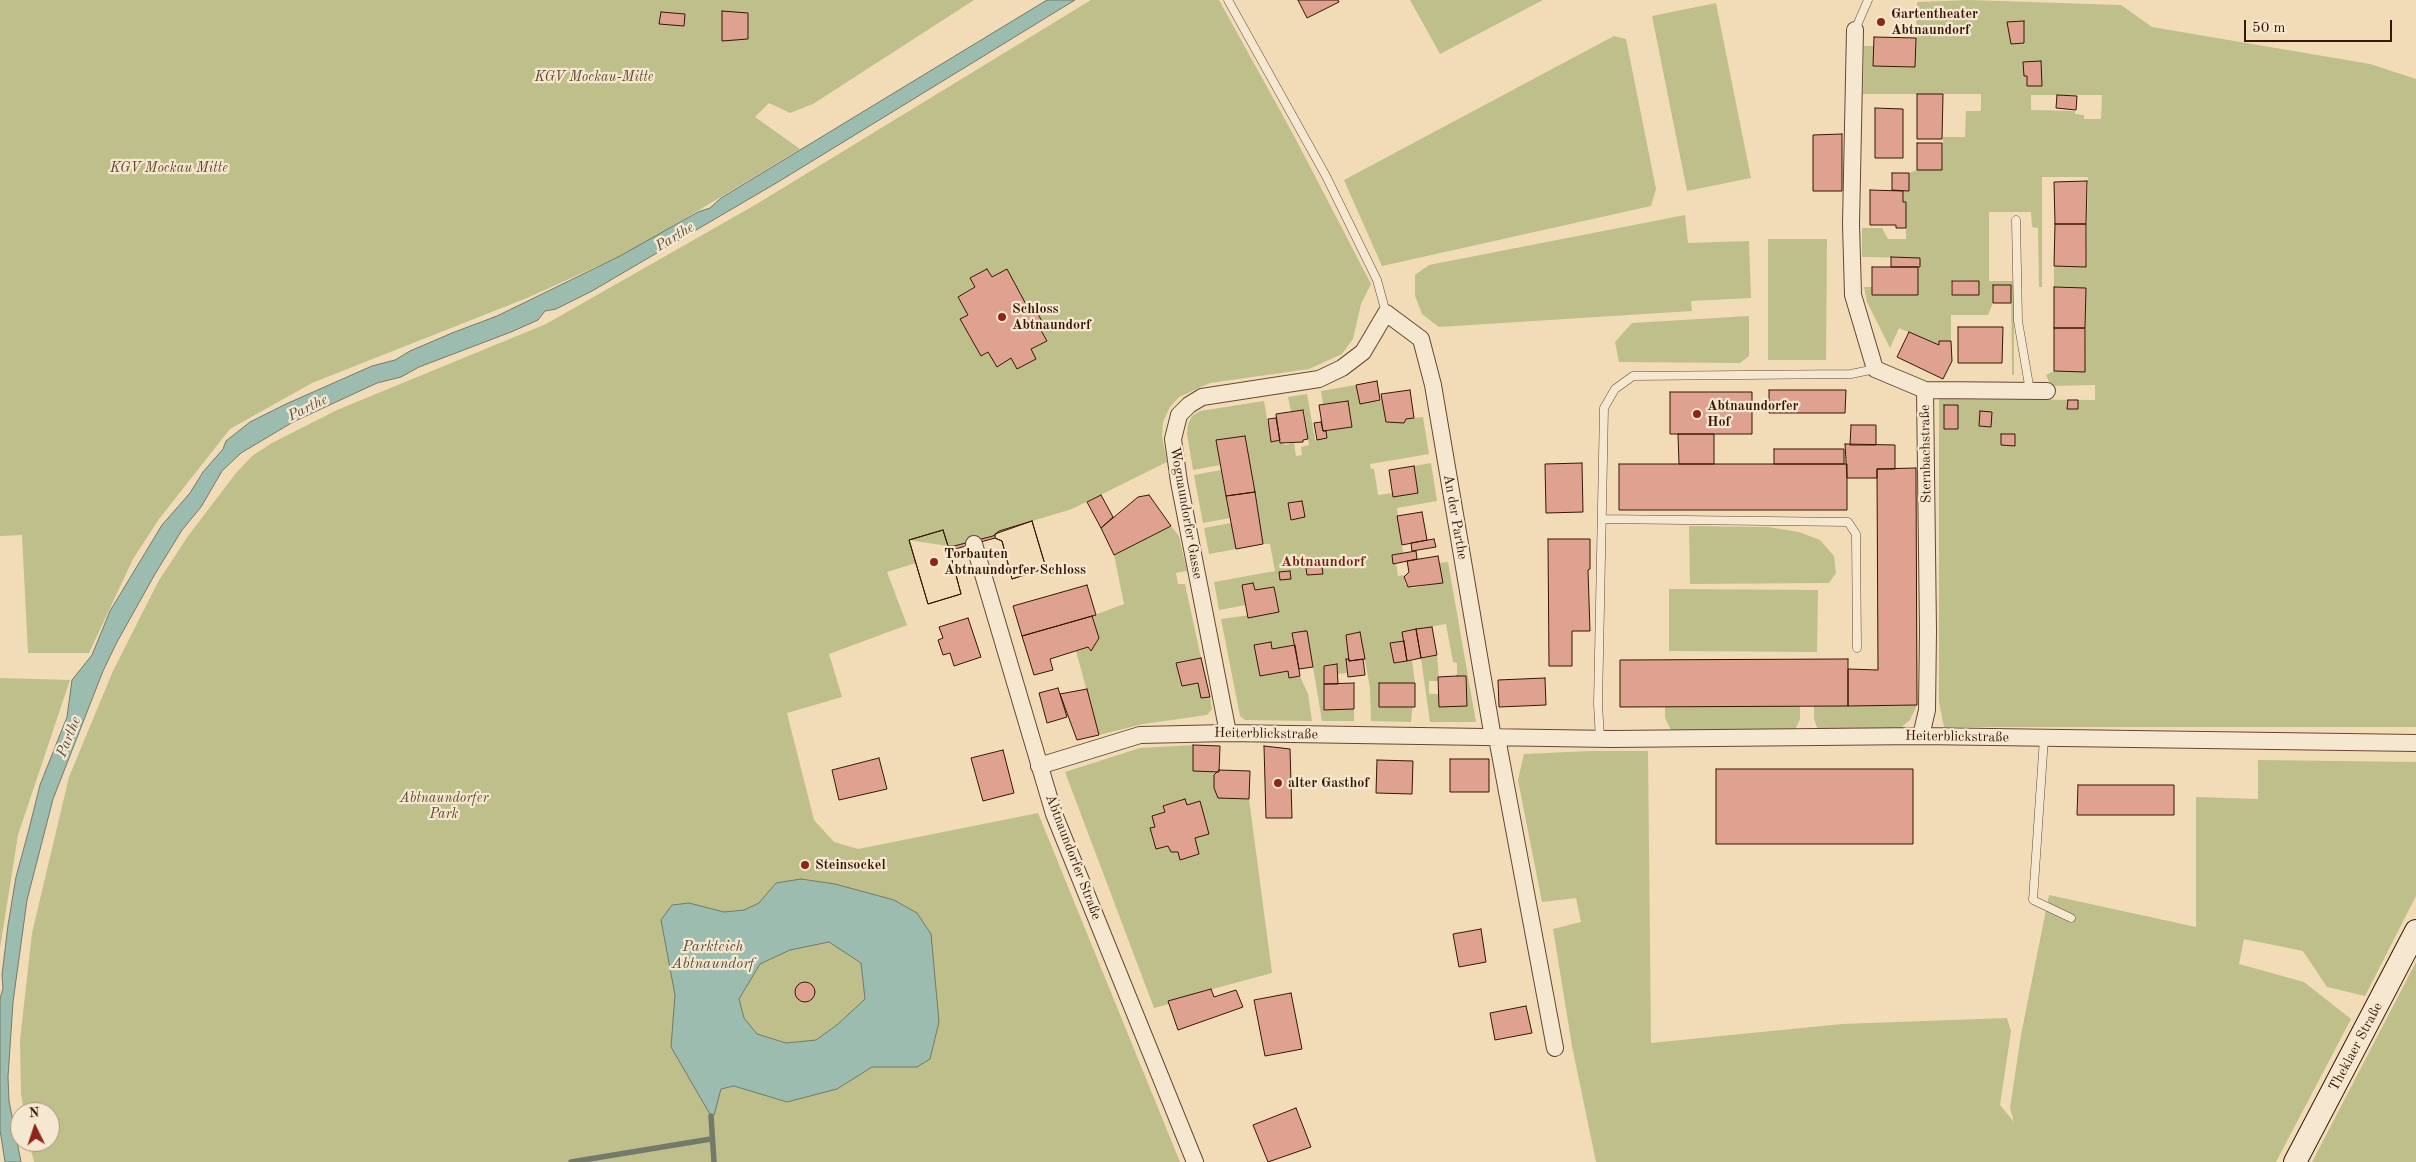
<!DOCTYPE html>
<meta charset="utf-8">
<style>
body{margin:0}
#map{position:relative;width:2416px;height:1162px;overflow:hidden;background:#f1dcb7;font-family:"Old Standard TT",serif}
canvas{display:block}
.north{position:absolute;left:10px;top:1102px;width:50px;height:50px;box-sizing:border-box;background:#f6e8d0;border:1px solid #aa947f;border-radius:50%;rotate:356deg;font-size:14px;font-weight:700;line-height:20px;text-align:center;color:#371605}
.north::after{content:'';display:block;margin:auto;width:18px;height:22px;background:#8f2418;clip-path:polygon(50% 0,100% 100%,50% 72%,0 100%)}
.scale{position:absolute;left:2244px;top:20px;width:148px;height:22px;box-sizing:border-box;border:2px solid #371605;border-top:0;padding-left:6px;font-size:15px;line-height:18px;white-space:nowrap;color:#371605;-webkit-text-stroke:4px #f6e8d0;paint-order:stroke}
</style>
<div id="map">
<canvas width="2416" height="1162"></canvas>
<div class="north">N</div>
<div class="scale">50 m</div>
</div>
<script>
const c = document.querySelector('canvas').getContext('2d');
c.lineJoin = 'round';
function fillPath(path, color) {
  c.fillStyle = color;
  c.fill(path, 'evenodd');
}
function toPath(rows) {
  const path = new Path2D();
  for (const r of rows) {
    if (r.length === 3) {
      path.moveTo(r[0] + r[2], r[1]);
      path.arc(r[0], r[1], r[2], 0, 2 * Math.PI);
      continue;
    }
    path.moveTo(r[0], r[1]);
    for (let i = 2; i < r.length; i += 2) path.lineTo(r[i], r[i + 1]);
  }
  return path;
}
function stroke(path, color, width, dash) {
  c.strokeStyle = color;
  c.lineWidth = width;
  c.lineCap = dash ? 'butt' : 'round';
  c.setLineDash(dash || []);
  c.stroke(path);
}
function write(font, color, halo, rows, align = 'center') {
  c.font = font + ' "Old Standard TT",serif';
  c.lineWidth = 4.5;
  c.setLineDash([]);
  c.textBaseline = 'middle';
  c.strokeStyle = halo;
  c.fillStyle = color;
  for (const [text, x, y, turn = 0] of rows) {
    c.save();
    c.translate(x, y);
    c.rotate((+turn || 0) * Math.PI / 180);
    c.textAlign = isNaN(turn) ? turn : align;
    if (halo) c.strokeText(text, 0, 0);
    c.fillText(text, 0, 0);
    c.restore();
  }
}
const green = toPath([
 [0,0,974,0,813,104,790,113,769,103,755,117,800,149,633,250,527,298,312,383,230,429,159,519,133,559,89,653,28,653,22,535,0,536],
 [1091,0,1219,0,1293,134,1371,284,1361,304,1353,339,1342,354,1309,369,1210,383,1179,397,1170,407,1163,422,1162,436,1167,462,1072,509,999,531,995,538,955,549,948,546,909,540,916,563,887,572,907,625,829,654,842,697,787,713,814,820,834,842,858,849,1038,813,1180,1162,34,1162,29,1142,50,1142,50,1112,24,1112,21,1094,20,1040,32,933,69,777,113,671,158,582,188,536,236,473,252,456,272,443,337,410,546,324,755,205],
 [1410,0,1543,0,1440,54],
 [1969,0,2121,5,2152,27,2370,64,2416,79,2416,727,1944,727,1939,702,1939,399,2095,400,2095,385,2051,386,2046,375,2054,371,2085,371,2086,288,2054,287,2054,266,2086,267,2088,177,2042,177,2042,287,2039,287,2038,228,2032,227,2031,212,1989,212,1989,281,2014,281,2014,375,2012,375,2011,285,1994,285,1993,303,1988,315,1951,315,1951,341,1939,341,1939,345,1899,328,1890,348,1867,302,1864,287,1872,287,1920,267,1920,258,1862,257,1862,228,1882,228,1888,239,1906,239,1906,202,1903,202,1903,191,1909,191,1909,173,1917,170,1942,170,1943,137,1965,137,1966,111,1981,111,1981,94,1863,94,1864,46,1874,46,1873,66,1915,67,1917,2],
 [2031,95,2102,95,2101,119,2084,119,2084,115,2075,114,2075,111,2031,110],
 [1951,280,1979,281,1979,294,1951,294],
 [1716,3,1751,178,1687,191,1652,16],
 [1614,36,1626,39,1656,189,1651,206,1382,266,1344,180],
 [1685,215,1688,243,1749,241,1751,298,1691,301,1692,311,1439,327,1422,314,1415,296,1415,275,1429,265],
 [1768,239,1827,239,1826,360,1768,360],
 [1749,316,1749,356,1740,363,1619,362,1615,342,1632,323],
 [1356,385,1360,403,1382,400,1386,422,1403,423,1406,419,1423,417,1429,454,1370,464,1371,469,1374,469,1378,495,1393,493,1394,497,1418,493,1414,466,1431,463,1437,501,1397,508,1403,553,1392,555,1393,563,1396,563,1398,576,1406,575,1404,577,1405,584,1412,588,1442,583,1439,563,1448,562,1476,722,1430,722,1421,658,1437,655,1439,681,1429,681,1429,694,1439,694,1439,706,1467,706,1466,676,1457,676,1457,663,1453,662,1446,624,1402,632,1404,641,1390,643,1394,663,1412,660,1415,683,1411,722,1371,721,1370,688,1360,632,1346,635,1349,658,1346,660,1347,673,1338,674,1337,664,1324,666,1324,709,1354,709,1354,721,1322,721,1307,631,1292,633,1294,646,1272,649,1271,642,1255,645,1260,676,1288,671,1289,678,1300,676,1308,694,1312,721,1245,720,1240,716,1221,619,1279,611,1274,587,1255,590,1253,583,1242,585,1246,605,1219,610,1214,582,1275,571,1270,544,1263,544,1245,436,1216,440,1220,465,1193,470,1187,434,1188,424,1192,416,1200,411,1264,401,1271,442,1280,440,1285,445,1294,443,1296,456,1302,455,1301,447,1309,445,1304,410,1291,412,1288,397,1307,394,1315,440,1327,438,1326,431,1352,427,1348,401,1323,404,1321,391],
 [1221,470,1230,518,1203,523,1194,475],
 [1231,523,1236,549,1209,554,1204,528],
 [1171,526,1179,536,1187,571,1176,573,1178,584,1185,584,1201,658,1176,663,1182,686,1198,683,1210,697,1212,709,1207,715,1143,724,1099,735,1076,651,1088,647,1091,651,1099,638,1092,616,1124,604,1114,555],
 [1689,526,1768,527,1799,532,1820,540,1834,556,1836,573,1829,583,1690,584],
 [1669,589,1818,590,1817,652,1669,651],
 [0,678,70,680,18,835,0,948],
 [1917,705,1910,720,1897,731,1818,730,1814,719,1814,706],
 [1800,706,1800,719,1795,730,1671,730,1665,718,1665,707],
 [1193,745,1193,771,1218,771,1249,799,1272,973,1168,1001,1169,1004,1154,1008,1065,772,1140,748],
 [1591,751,1648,751,1651,1043,1842,1024,2007,1018,2011,1031,2000,1105,2014,1122,2010,1108,2021,1035,2049,895,2196,927,2196,797,2258,799,2258,760,2416,762,2416,896,2365,996,2327,987,2303,951,2244,939,2239,964,2304,982,2351,1019,2276,1162,1596,1162,1572,1046,1553,929,1581,922,1576,898,1542,902,1518,780,1524,754],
 [2416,962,2416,1162,2312,1162]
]);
const water = toPath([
 [1047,0,1075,0,778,182,592,291,556,309,545,311,538,320,511,332,419,367,401,377,377,383,293,422,241,453,222,471,201,507,182,530,155,574,117,642,103,671,53,799,27,900,13,1002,8,1077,9,1101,21,1162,5,1162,0,1130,0,999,3,988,2,975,8,925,16,877,28,833,40,785,67,717,72,680,92,655,110,611,162,525,190,493,203,472,223,449,226,441,250,422,286,404,372,366,395,360,410,351,452,333,497,316,620,256,698,212,710,208,721,198,1047,0],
 [801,879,835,884,894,900,917,913,931,934,939,1022,930,1059,917,1067,872,1067,837,1089,787,1102,734,1086,721,1089,714,1115,711,1116,671,1047,675,995,661,920,672,905,689,903,724,912,744,910,759,903,776,883,801,879],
 [829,942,861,963,865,999,837,1025,816,1040,786,1043,757,1034,744,1018,739,999,760,964,790,950,829,942]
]);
const stream = toPath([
 [711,1116,714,1162],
 [571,1162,711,1139]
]);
const building = toPath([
 [1298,0,1338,0,1339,2,1307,18,1298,0],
 [722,11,748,13,748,39,722,41,722,11],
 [661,12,685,14,684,26,659,24,661,12],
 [2024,21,2024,43,2011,44,2007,22,2024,21],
 [1874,37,1916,38,1915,67,1873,66,1874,37],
 [2041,61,2042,86,2027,86,2027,76,2024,76,2023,62,2041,61],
 [1917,94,1943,94,1942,139,1917,139,1917,94],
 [2057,95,2077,96,2076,110,2056,108,2057,95],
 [1875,108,1903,109,1903,158,1875,158,1875,108],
 [1842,134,1842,191,1813,191,1813,135,1842,134],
 [1917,143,1942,143,1942,170,1917,170,1917,143],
 [1892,173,1909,173,1909,191,1892,190,1892,173],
 [2087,181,2086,224,2055,224,2054,182,2087,181],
 [1870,190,1903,191,1903,202,1906,202,1906,228,1896,228,1896,225,1870,225,1870,190],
 [2055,224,2086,224,2086,267,2054,266,2055,224],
 [1891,257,1920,258,1920,267,1891,267,1891,257],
 [1872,267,1918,267,1918,295,1872,295,1872,267],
 [987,269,992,277,1007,269,1028,308,1033,305,1044,325,1039,327,1047,341,1031,349,1036,359,1017,369,1011,358,997,367,988,352,981,356,960,319,968,315,958,297,975,287,970,278,987,269],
 [1952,281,1979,281,1979,295,1952,295,1952,281],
 [1993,285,2011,285,2011,303,1993,303,1993,285],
 [2054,287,2086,288,2085,328,2054,328,2054,287],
 [1958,327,2003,327,2002,363,1958,363,1958,327],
 [2054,328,2085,328,2085,372,2054,371,2054,328],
 [1909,332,1939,345,1939,341,1951,341,1952,361,1943,379,1897,357,1909,332],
 [1377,381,1380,400,1360,404,1356,385,1377,381],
 [1410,390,1414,418,1406,419,1404,423,1386,422,1381,394,1410,390],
 [1769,390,1846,390,1845,413,1769,413,1769,390],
 [1670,392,1752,392,1752,434,1670,434,1670,392],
 [2068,400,2078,400,2078,409,2067,409,2068,400],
 [1348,401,1352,427,1323,431,1319,405,1348,401],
 [1944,405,1958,405,1958,429,1944,429,1944,405],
 [1303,410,1308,439,1303,440,1303,442,1280,443,1276,414,1303,410],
 [1980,411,1992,412,1991,427,1979,426,1980,411],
 [1276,418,1280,440,1271,442,1268,419,1276,418],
 [1321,422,1323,431,1326,431,1327,438,1317,440,1314,423,1321,422],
 [1851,425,1876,425,1876,445,1850,445,1851,425],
 [1678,434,1714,434,1714,464,1679,464,1678,434],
 [2001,434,2015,434,2015,446,2001,445,2001,434],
 [1245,436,1255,492,1226,496,1216,440,1245,436],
 [1845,444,1895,445,1895,469,1877,469,1877,478,1847,478,1845,444],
 [1774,449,1844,449,1844,464,1774,464,1774,449],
 [1582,463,1583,512,1546,513,1545,464,1582,463],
 [1619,464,1847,464,1847,510,1619,510,1619,464],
 [1414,466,1418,493,1393,497,1389,470,1414,466],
 [1916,468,1917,705,1848,706,1848,669,1878,670,1877,469,1916,468],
 [1255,492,1263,544,1236,549,1226,496,1255,492],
 [1101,495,1113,517,1101,528,1087,502,1101,495],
 [1149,495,1171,526,1114,555,1101,528,1138,497,1149,495],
 [1302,501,1305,517,1291,520,1288,503,1302,501],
 [1422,512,1427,540,1402,545,1397,516,1422,512],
 [1032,521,1046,568,1012,579,1002,541,995,538,995,534,1032,521],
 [1032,521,1046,568,1012,579,1002,541,995,538,955,549,951,556,961,594,928,604,909,540,943,530,948,546,954,546,993,536,999,531,1032,521],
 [943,530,948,546,955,549,951,556,961,594,928,604,909,540,943,530],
 [1434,539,1436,547,1412,551,1411,543,1434,539],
 [1548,539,1590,539,1590,569,1588,570,1590,631,1572,631,1572,666,1549,666,1548,539],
 [1416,551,1417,559,1393,564,1392,555,1416,551],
 [1438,556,1443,583,1408,587,1404,577,1409,572,1407,561,1438,556],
 [1322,567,1323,574,1307,575,1306,568,1322,567],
 [1290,571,1291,579,1280,580,1279,572,1290,571],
 [1253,583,1255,590,1274,587,1279,612,1248,618,1242,585,1253,583],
 [1087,585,1096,615,1022,636,1013,606,1087,585],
 [1092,616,1099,638,1091,651,1088,647,1050,659,1053,670,1034,675,1022,636,1092,616],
 [968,618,981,657,954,666,950,653,943,655,938,640,943,638,939,627,968,618],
 [1432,627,1437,655,1421,658,1416,629,1432,627],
 [1416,629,1421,658,1407,661,1402,632,1416,629],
 [1305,631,1307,631,1313,667,1299,669,1292,633,1305,631],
 [1360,632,1365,659,1349,661,1346,635,1360,632],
 [1404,641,1407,661,1394,663,1390,643,1404,641],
 [1271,642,1272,649,1295,645,1300,676,1289,678,1288,671,1260,676,1254,645,1271,642],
 [1201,658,1210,697,1201,698,1198,683,1182,686,1176,663,1201,658],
 [1346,659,1349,659,1349,661,1363,659,1365,675,1348,677,1346,659],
 [1848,659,1848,706,1620,707,1620,660,1848,659],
 [1337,664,1338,684,1324,684,1324,666,1337,664],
 [1457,676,1466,676,1467,706,1439,707,1438,677,1457,676],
 [1545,678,1546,705,1499,707,1498,680,1545,678],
 [1354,683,1354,709,1324,710,1324,684,1354,683],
 [1379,683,1415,683,1415,707,1379,707,1379,683],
 [1058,688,1067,717,1047,723,1039,693,1058,688],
 [1087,689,1099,735,1077,740,1060,694,1087,689],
 [1193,745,1220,746,1219,772,1193,771,1193,745],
 [1264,746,1290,749,1292,818,1266,818,1264,746],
 [1003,750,1014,793,983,801,971,758,1003,750],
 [879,758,887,789,839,800,832,770,879,758],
 [1450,759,1489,759,1489,792,1450,792,1450,759],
 [1377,760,1413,761,1412,794,1376,793,1377,760],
 [1716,769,1913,769,1913,844,1716,844,1716,769],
 [1219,770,1250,771,1249,799,1218,798,1214,788,1214,775,1219,770],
 [2078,785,2174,785,2174,815,2077,815,2078,785],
 [1185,799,1187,805,1200,801,1209,834,1195,838,1199,854,1180,860,1178,852,1171,852,1168,846,1156,849,1150,828,1155,827,1152,816,1165,812,1163,806,1185,799],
 [1481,929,1486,962,1459,967,1453,934,1481,929],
 [805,992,10],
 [1211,989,1214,997,1236,990,1243,1007,1178,1030,1168,1001,1211,989],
 [1291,993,1302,1049,1265,1056,1254,1000,1291,993],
 [1526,1006,1532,1033,1495,1040,1490,1013,1526,1006],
 [1296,1108,1311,1147,1268,1162,1253,1125,1296,1108]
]);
const lane = toPath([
 [1228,0,1326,176,1377,280,1386,313],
 [1855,30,1868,0],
 [2016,220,2018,321,2030,391],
 [1602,519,1848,522,1856,534,1857,648],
 [2044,738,2033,900,2071,918],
 [1600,739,1598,704,1604,408,1615,389,1633,376,1851,374,1875,369]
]);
const street = toPath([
 [1855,30,1851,224,1853,295,1875,369,1925,390,1928,631,1927,710,1921,736],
 [1925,390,2047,391],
 [974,544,1054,814,1195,1162],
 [1228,733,1179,482,1173,439,1179,415,1189,405,1202,397,1319,379,1342,368,1363,352,1386,313,1421,339,1433,385,1493,738],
 [1497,738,1555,1048],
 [1039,766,1140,735,1228,733,1612,739,1921,736,2416,743]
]);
const secondary = toPath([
 [2295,1162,2416,931]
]);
const markers = [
 [1881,22,5,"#8f2418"],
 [1002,317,5,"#8f2418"],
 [1697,414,5,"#8f2418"],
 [934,562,5,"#8f2418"],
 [1278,783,5,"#8f2418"],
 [805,865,5,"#8f2418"]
];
const poiNames = [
 ["Gartentheater",1891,14],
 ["Abtnaundorf",1891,30],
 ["Schloss",1012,309],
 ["Abtnaundorf",1012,325],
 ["Abtnaundorfer",1707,406],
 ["Hof",1707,422],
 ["Torbauten",944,554],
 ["Abtnaundorfer Schloss",944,570],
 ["alter Gasthof",1288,783],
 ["Steinsockel",815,865]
];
const parkNames = [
 ["KGV Mockau-Mitte",594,77],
 ["KGV Mockau Mitte",169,168],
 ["Abtnaundorfer",444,798],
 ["Park",444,814]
];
const streetNames = [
 ["Sternbachstraße",1926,454,-91],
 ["Wognaundorfer Gasse",1186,513,80],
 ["An der Parthe",1455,517,80],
 ["Heiterblickstraße",1266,734,1],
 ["Heiterblickstraße",1957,737,1],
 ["Abtnaundorfer Straße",1073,857,69],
 ["Theklaer Straße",2356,1047,-62]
];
const waterNames = [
 ["Parthe",675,237,-31],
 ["Parthe",308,408,-26],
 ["Parthe",69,737,-68],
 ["Parkteich",713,947],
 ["Abtnaundorf",713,964]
];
const neighbourhoodNames = [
 ["Abtnaundorf",1323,562]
];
fillPath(green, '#bebf8b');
fillPath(water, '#9bbcae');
stroke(water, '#737a6a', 1);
stroke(stream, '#737a6a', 5.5);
fillPath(building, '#e0a290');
stroke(building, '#371605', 1);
stroke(lane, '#664832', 9);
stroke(street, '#664832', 18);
stroke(secondary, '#371605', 24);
stroke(lane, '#f6e8d0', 8);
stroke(street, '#f6e8d0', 16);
stroke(secondary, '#f6e8d0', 22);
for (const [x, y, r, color] of markers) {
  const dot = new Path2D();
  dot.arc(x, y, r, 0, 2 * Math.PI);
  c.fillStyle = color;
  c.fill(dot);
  stroke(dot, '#f6e8d0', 2);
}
write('bold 14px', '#371605', '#f6e8d0', poiNames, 'left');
write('italic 14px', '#60492d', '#f6e8d0', parkNames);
write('14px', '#371605', '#f6e8d0', streetNames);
write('italic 15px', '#5a5040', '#f6e8d0', waterNames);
write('bold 15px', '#7a1f14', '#f6e8d0', neighbourhoodNames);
</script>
